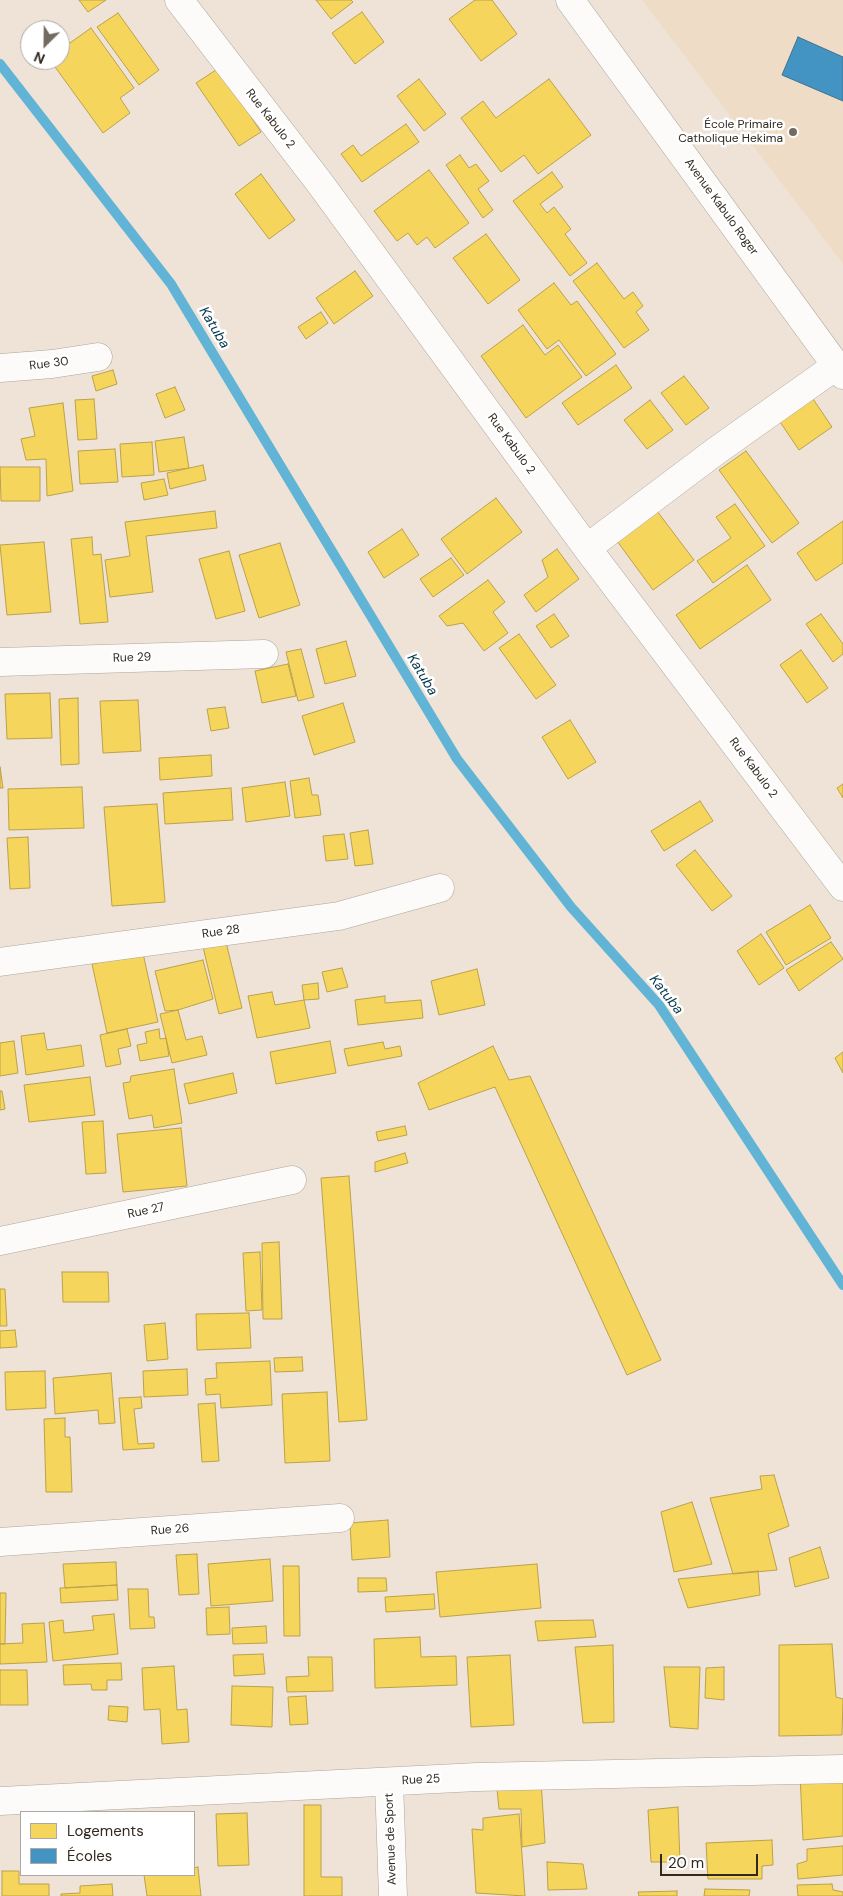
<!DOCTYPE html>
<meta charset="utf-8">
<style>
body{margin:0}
#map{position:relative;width:843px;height:1896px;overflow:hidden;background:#eee3d6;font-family:"DM Sans",sans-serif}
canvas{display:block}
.legend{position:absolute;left:20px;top:1811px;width:175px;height:65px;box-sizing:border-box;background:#fff;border:1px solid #ada9a6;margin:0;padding:6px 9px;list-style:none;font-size:15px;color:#312920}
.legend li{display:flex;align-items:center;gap:10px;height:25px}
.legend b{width:25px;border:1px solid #ada9a6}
.north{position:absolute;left:20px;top:20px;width:50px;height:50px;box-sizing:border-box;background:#fff;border:1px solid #ada9a6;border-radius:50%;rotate:203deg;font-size:14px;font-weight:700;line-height:20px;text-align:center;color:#312920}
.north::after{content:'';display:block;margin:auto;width:18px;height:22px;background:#736a60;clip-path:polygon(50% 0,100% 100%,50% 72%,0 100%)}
.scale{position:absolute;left:660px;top:1854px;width:98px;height:22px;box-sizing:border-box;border:2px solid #312920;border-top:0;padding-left:6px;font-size:15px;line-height:18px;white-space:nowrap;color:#312920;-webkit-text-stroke:4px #fff;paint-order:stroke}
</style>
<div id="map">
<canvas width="843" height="1896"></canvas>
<ul class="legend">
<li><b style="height:14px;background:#f6d55c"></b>Logements</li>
<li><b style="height:14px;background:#4393c3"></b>Écoles</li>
</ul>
<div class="north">N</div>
<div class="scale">20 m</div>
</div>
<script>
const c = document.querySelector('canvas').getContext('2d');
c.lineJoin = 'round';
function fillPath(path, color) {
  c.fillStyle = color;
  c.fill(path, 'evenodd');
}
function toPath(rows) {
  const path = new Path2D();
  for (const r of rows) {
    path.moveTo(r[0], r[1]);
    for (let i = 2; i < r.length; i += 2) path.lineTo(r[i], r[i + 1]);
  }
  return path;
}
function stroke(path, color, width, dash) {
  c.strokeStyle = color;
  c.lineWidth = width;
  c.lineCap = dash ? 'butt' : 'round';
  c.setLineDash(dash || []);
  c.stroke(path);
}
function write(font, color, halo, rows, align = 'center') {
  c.font = font + ' "DM Sans",sans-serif';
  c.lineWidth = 5;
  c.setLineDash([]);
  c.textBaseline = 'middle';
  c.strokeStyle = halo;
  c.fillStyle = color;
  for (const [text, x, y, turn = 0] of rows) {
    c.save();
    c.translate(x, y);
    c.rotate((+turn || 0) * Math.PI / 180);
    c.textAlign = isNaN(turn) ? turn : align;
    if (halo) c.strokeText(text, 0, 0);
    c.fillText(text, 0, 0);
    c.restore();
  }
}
const built = toPath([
 [642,0,843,0,843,264]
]);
const homes = toPath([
 [79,0,106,0,88,12,79,0],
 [316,0,351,0,353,2,331,19,316,0],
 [475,0,492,0,517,34,481,61,449,19,475,0],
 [362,12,384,42,355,64,332,33,362,12],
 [118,13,159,70,139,85,97,27,118,13],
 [91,28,134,88,120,98,130,113,103,133,50,60,60,60,60,50,91,28],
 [219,68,261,132,239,146,196,83,219,68],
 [419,79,446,114,424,131,397,96,419,79],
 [549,79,591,135,538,174,524,155,501,172,461,118,483,101,496,118,549,79],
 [406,124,419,142,362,182,341,154,353,145,361,156,406,124],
 [460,155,469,168,476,164,489,181,478,189,493,210,483,218,446,165,460,155],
 [429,170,469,223,435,248,427,237,417,245,408,233,397,241,374,211,429,170],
 [552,172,563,187,540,204,547,213,554,207,571,229,565,234,587,263,570,276,513,201,552,172],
 [261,174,295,220,269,239,235,194,261,174],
 [486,234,520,280,488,304,453,258,486,234],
 [597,263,624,299,633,292,643,306,636,312,649,330,624,348,573,281,597,263],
 [355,271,373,296,334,324,316,298,355,271],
 [554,283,571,305,577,301,616,354,586,376,559,340,547,349,518,310,554,283],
 [321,312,328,323,306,339,298,327,321,312],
 [523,325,545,355,558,345,582,377,526,418,481,356,523,325],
 [616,365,632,388,578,425,562,403,616,365],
 [113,370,117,384,96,391,92,376,113,370],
 [684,376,709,408,686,425,661,393,684,376],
 [175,387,185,410,165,418,156,394,175,387],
 [807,390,832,427,799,450,774,413,807,390],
 [94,399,97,439,78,440,75,400,94,399],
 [650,400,673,430,647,449,624,420,650,400],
 [63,403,73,491,47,496,46,459,26,460,21,439,35,436,29,408,63,403],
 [184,437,189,468,159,472,155,441,184,437],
 [152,442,154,475,122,477,120,444,152,442],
 [115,449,118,482,80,484,78,451,115,449],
 [746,451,799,523,772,543,719,470,746,451],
 [203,465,206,480,170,489,167,473,203,465],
 [0,467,40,467,40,501,1,501,0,467],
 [164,479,168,495,144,500,141,483,164,479],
 [496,498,522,532,467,574,441,539,496,498],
 [735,504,765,546,713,583,697,561,731,538,716,517,735,504],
 [215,511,217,528,146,536,153,592,110,597,105,560,130,556,125,522,215,511],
 [657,511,694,560,653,590,617,541,657,511],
 [843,521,843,563,816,581,797,553,843,521],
 [402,529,419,555,384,578,368,552,402,529],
 [92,537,93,555,101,554,108,622,80,624,71,539,92,537],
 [44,542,51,612,7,615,0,545,44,542],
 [280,543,300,605,259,618,239,555,280,543],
 [557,549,579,579,536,612,524,595,548,577,542,560,557,549],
 [229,551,245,611,216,619,199,559,229,551],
 [451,558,464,575,433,597,420,579,451,558],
 [747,565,771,600,700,649,676,615,747,565],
 [488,580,505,602,493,612,508,633,484,651,463,623,447,626,439,616,488,580],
 [554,614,569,636,551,648,536,626,554,614],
 [821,614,843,644,843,654,833,662,806,624,821,614],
 [519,634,556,685,536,699,499,648,519,634],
 [346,641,356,676,325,684,316,649,346,641],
 [301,649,314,697,298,701,286,652,301,649],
 [801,650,828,688,807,703,780,665,801,650],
 [288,664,296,696,262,703,255,671,288,664],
 [50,693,52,738,7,739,5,694,50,693],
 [78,698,79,764,61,765,59,699,78,698],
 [138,700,141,751,103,753,100,701,138,700],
 [343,703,355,742,314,755,302,716,343,703],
 [225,707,229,728,211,731,207,709,225,707],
 [570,720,596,762,568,779,542,737,570,720],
 [211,755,212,776,160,780,159,758,211,755],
 [0,767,3,788,0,788,0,767],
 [309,778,312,795,318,795,321,815,295,818,290,781,309,778],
 [285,782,290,816,246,822,242,788,285,782],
 [843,784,843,798,837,788,843,784],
 [82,787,84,828,9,830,8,789,82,787],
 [231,788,233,820,165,824,163,793,231,788],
 [700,801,713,821,664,851,651,831,700,801],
 [157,804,165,902,112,906,104,807,157,804],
 [368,830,373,864,355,866,350,833,368,830],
 [344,834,348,859,326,861,323,836,344,834],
 [28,837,30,888,10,889,7,838,28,837],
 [695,850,732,896,712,911,676,865,695,850],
 [810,905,831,938,786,965,766,932,810,905],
 [761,934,784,968,759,985,737,951,761,934],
 [226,942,242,1008,219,1014,203,947,226,942],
 [831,942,843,959,799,991,786,970,831,942],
 [143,953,158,1022,107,1033,92,964,143,953],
 [203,960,213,999,178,1010,165,1011,155,971,203,960],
 [342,968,348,987,327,992,322,972,342,968],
 [477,969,485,1005,439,1015,431,981,477,969],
 [318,983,319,999,304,1000,302,985,318,983],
 [272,992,275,1005,304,1000,310,1028,257,1038,248,996,272,992],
 [385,996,385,1003,421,1000,423,1018,358,1025,355,1000,385,996],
 [178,1010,186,1040,202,1036,207,1055,172,1063,160,1014,178,1010],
 [127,1029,131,1046,118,1049,121,1064,106,1067,100,1035,127,1029],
 [159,1029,160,1039,166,1038,169,1056,140,1061,137,1045,147,1043,145,1032,159,1029],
 [44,1033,47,1050,81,1045,84,1066,26,1075,21,1036,44,1033],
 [14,1041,18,1073,0,1076,0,1043,14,1041],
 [330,1041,336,1073,276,1084,270,1052,330,1041],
 [383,1042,385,1049,400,1046,402,1056,348,1066,344,1049,383,1042],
 [493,1046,509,1080,530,1076,661,1360,627,1375,495,1087,429,1110,418,1083,493,1046],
 [843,1052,843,1073,835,1058,843,1052],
 [174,1069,182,1123,154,1128,152,1115,129,1119,123,1083,130,1082,131,1076,174,1069],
 [233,1073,237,1093,189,1104,184,1084,233,1073],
 [90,1077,95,1115,29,1122,24,1085,90,1077],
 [0,1091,2,1091,5,1109,0,1110,0,1091],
 [103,1121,106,1173,86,1174,82,1122,103,1121],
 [405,1126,407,1135,378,1141,376,1132,405,1126],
 [181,1128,187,1186,123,1192,117,1134,181,1128],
 [405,1153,408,1163,375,1172,375,1162,405,1153],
 [349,1176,367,1420,339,1422,321,1178,349,1176],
 [279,1242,282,1319,263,1319,262,1243,279,1242],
 [260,1252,262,1310,246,1311,243,1253,260,1252],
 [62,1272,108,1272,109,1302,63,1302,62,1272],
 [0,1289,5,1289,7,1326,0,1326,0,1289],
 [249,1313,251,1348,197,1350,196,1314,249,1313],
 [165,1323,168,1359,147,1361,144,1325,165,1323],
 [15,1330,17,1347,0,1348,0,1331,15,1330],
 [302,1357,303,1371,275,1372,274,1358,302,1357],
 [270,1361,272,1405,221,1408,220,1394,206,1395,205,1379,217,1378,216,1363,270,1361],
 [187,1369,188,1395,144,1397,143,1371,187,1369],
 [45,1371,46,1408,6,1410,5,1372,45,1371],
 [111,1373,115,1423,99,1424,98,1410,55,1414,53,1378,111,1373],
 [327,1392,330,1461,285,1463,282,1394,327,1392],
 [141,1397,142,1408,134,1409,138,1444,154,1443,154,1448,123,1450,119,1398,141,1397],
 [215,1403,219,1461,202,1462,198,1404,215,1403],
 [65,1418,65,1437,70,1437,72,1492,46,1492,44,1419,65,1418],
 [774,1475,789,1526,768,1534,777,1570,733,1574,710,1498,762,1489,760,1476,774,1475],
 [692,1502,712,1564,674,1572,661,1512,692,1502],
 [388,1520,390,1557,352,1560,350,1523,388,1520],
 [820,1547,829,1578,795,1587,789,1558,820,1547],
 [197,1554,199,1594,179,1595,176,1555,197,1554],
 [270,1559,273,1601,211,1606,208,1564,270,1559],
 [116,1562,117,1585,65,1588,63,1564,116,1562],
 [537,1564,541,1608,440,1617,436,1572,537,1564],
 [283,1566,299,1566,300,1636,284,1636,283,1566],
 [758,1571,760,1595,688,1608,678,1579,758,1571],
 [358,1578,386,1578,387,1591,358,1592,358,1578],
 [117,1585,118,1600,61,1603,60,1588,117,1585],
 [128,1589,148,1589,149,1617,154,1617,155,1628,130,1629,128,1589],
 [0,1593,6,1593,5,1644,0,1644,0,1593],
 [434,1594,435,1609,386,1612,385,1597,434,1594],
 [229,1607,230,1634,207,1635,206,1608,229,1607],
 [114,1614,118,1654,53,1661,49,1622,63,1620,64,1633,94,1630,92,1616,114,1614],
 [593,1620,596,1637,538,1641,535,1621,593,1620],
 [44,1623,47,1662,0,1664,0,1644,23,1643,22,1624,44,1623],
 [266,1626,267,1643,233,1644,232,1628,266,1626],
 [420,1637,421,1657,456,1656,457,1685,375,1688,374,1639,420,1637],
 [832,1644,836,1697,843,1699,842,1735,779,1736,779,1645,832,1644],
 [613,1645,614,1722,583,1723,575,1647,613,1645],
 [263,1654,265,1674,234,1676,233,1655,263,1654],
 [510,1655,514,1725,471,1727,467,1657,510,1655],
 [308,1657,332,1657,333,1691,287,1692,286,1677,309,1676,308,1657],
 [121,1663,122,1680,107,1680,107,1690,92,1690,91,1684,64,1685,63,1665,121,1663],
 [174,1666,177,1710,187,1709,189,1742,162,1744,160,1709,144,1710,142,1668,174,1666],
 [664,1667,700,1667,698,1729,670,1727,664,1667],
 [724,1667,724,1700,705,1698,706,1668,724,1667],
 [0,1670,27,1670,28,1705,0,1705,0,1670],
 [232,1686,273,1687,272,1727,231,1725,232,1686],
 [306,1696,308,1724,290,1725,288,1697,306,1696],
 [109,1706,128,1707,127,1722,108,1720,109,1706],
 [843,1773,843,1836,803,1840,800,1774,843,1773],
 [496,1779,541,1781,545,1843,522,1847,521,1809,499,1809,496,1779],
 [304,1805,321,1805,321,1877,342,1877,342,1896,304,1896,304,1805],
 [678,1807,680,1862,651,1862,648,1810,678,1807],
 [247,1813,249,1865,218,1866,216,1814,247,1813],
 [519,1814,525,1896,476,1893,472,1829,483,1830,483,1818,519,1814],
 [772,1840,773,1865,762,1866,762,1879,708,1879,706,1843,772,1840],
 [843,1846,843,1875,798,1879,797,1864,807,1861,807,1849,843,1846],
 [547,1862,583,1864,587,1889,548,1890,547,1862],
 [198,1867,201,1896,147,1896,144,1875,194,1875,194,1868,198,1867],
 [2,1871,19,1871,19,1884,49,1884,49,1896,2,1896,2,1871],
 [112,1884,113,1896,61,1896,61,1894,80,1893,80,1886,112,1884],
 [832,1884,833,1890,843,1892,843,1896,798,1896,797,1885,832,1884],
 [705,1889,750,1890,749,1896,704,1896,705,1889],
 [677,1891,677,1896,639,1896,638,1892,677,1891]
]);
const schools = toPath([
 [798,37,843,57,843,101,782,75,798,37]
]);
const stream = toPath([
 [0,64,171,284,457,759,571,907,659,1005,843,1285]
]);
const minor = toPath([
 [179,0,319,182,587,548,843,887],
 [0,368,52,364,98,357],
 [587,548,716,451,836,366],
 [0,662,264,654],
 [0,962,339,916,440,888],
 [0,1241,292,1180],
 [0,1542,340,1518],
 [389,1782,393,1896],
 [0,1801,477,1777,843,1769]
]);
const tertiary = toPath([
 [570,0,843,375]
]);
const markers = [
 [793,132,5,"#736a60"]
];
const streetNames = [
 ["Rue Kabulo 2",270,119,52],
 ["Avenue Kabulo Roger",721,207,54],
 ["Rue 30",49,364,-7],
 ["Rue Kabulo 2",511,444,54],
 ["Rue 29",132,658,-2],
 ["Rue Kabulo 2",753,768,53],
 ["Rue 28",221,932,-8],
 ["Rue 27",146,1211,-12],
 ["Rue 26",170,1530,-4],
 ["Rue 25",421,1780,-3],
 ["Avenue de Sport",391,1839,-92]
];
const poiNames = [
 ["École Primaire",783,125],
 ["Catholique Hekima",783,139]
];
const waterNames = [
 ["Katuba",214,328,59],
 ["Katuba",422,675,59],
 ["Katuba",666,995,52]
];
fillPath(built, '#efdcc6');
fillPath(homes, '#f6d55c');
stroke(homes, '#bba14a', 1);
fillPath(schools, '#4393c3');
stroke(schools, '#3e7392', 1);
stroke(stream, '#61b4d5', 10);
stroke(minor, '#ada59b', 29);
stroke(tertiary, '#ada59b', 29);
stroke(minor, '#fcfbf9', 28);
stroke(tertiary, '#fcfbf9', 28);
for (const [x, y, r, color] of markers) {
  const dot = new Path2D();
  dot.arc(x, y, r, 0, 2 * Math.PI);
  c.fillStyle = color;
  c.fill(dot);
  stroke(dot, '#fff', 2);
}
write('12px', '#312920', '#fff', streetNames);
write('12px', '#312920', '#fff', poiNames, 'right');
write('italic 14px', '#073a4f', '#fff', waterNames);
</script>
